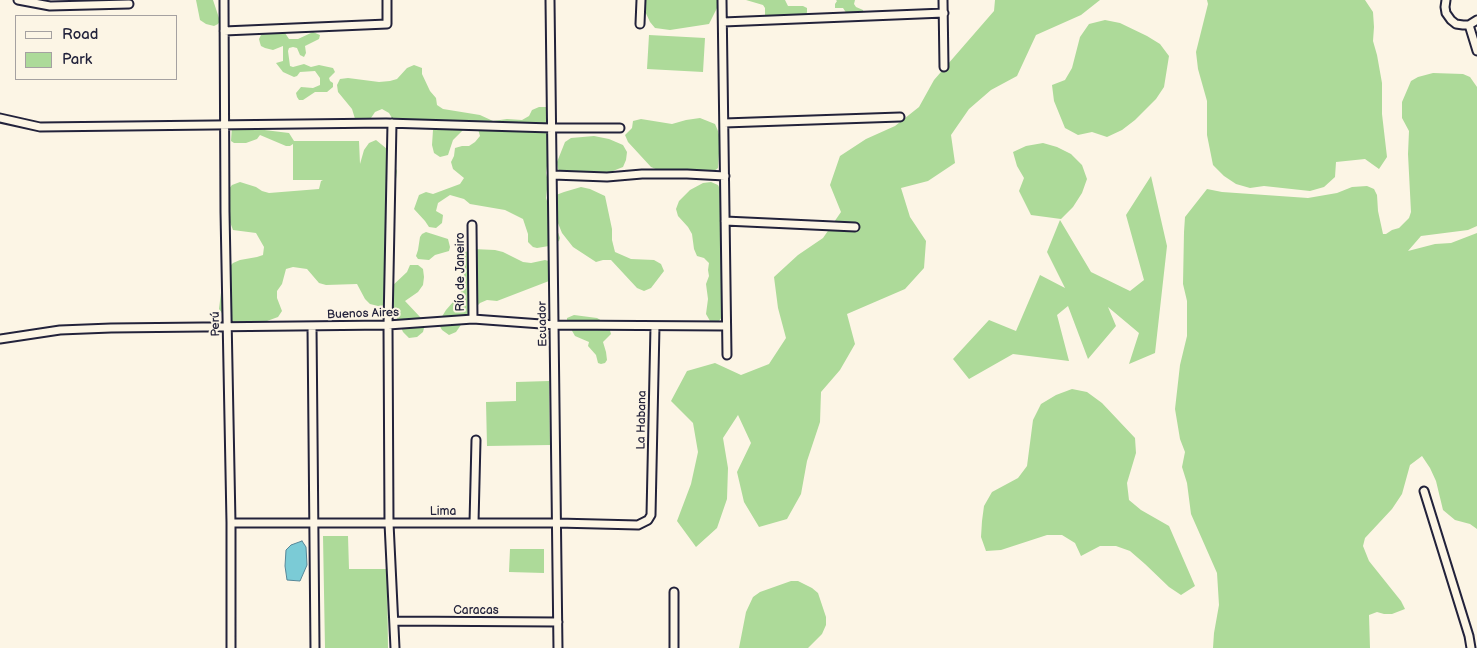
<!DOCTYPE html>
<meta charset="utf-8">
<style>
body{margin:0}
#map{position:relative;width:1477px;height:648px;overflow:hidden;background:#fcf5e5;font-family:"Balsamiq Sans",sans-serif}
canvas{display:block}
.legend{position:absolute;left:15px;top:15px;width:162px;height:65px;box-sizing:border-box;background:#fcf5e5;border:1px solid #a5a1a1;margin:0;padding:6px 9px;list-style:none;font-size:15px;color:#22223b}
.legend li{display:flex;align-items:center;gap:10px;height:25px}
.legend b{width:25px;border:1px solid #a5a1a1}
</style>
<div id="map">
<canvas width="1477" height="648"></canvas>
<ul class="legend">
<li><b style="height:6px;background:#fcf5e5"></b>Road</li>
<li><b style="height:14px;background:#adda99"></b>Park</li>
</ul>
</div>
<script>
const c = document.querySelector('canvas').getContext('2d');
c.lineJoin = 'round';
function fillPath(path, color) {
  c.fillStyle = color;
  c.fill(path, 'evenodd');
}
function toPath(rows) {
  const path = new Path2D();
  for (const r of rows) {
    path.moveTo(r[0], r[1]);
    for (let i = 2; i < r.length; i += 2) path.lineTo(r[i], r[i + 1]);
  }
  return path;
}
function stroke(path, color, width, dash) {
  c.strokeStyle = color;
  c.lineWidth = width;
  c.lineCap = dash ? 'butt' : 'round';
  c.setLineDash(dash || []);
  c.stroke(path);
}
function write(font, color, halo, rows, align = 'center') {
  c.font = font + ' "Balsamiq Sans",sans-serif';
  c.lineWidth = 4;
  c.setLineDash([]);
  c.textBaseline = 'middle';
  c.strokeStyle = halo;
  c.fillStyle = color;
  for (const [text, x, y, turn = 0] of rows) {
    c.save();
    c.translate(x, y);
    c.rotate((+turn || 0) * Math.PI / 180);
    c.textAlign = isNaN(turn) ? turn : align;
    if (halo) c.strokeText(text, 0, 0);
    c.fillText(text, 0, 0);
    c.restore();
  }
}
const green = toPath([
 [196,0,213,0,220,21,218,24,214,26,206,24,200,20],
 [642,0,720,0,722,3,717,8,709,24,670,30,655,28,650,22,643,7],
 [746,0,785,0,788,6,803,6,807,8,807,12,806,16,777,18,765,15,765,8,763,5],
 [836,0,855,0,854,4,856,7,863,10,864,13,847,14,843,8,835,8,835,4,837,1],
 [995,0,1100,0,1081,15,1036,35,1017,76,991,90,969,109,951,135,955,163,928,181,901,188,910,217,926,241,924,268,905,289,847,314,855,344,840,370,821,392,820,422,807,461,801,494,787,519,759,527,744,502,737,472,751,443,738,415,723,438,728,468,727,499,717,528,696,547,677,521,691,484,698,452,693,423,671,401,687,371,715,363,741,375,769,364,786,338,778,308,774,277,798,255,823,238,841,212,830,185,840,156,866,139,895,126,919,107,934,80,994,11],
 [1207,0,1365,0,1373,12,1374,27,1373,41,1377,55,1382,83,1382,114,1387,157,1379,169,1365,159,1336,162,1335,177,1324,187,1310,191,1264,186,1250,188,1236,184,1224,176,1213,165,1207,135,1207,101,1198,69,1196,52,1208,4],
 [1105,20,1120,23,1147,36,1160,44,1169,56,1164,87,1156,99,1135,120,1122,130,1107,137,1092,132,1078,135,1065,128,1054,101,1052,85,1065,80,1072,68,1080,37,1089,24],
 [271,30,283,30,289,39,298,39,313,32,320,35,319,39,305,46,306,53,304,57,300,55,297,48,293,47,289,48,288,51,290,66,293,67,304,64,311,67,319,65,333,68,335,72,329,78,330,81,333,83,333,87,327,92,315,92,303,100,299,100,297,97,296,93,301,87,313,88,320,85,320,78,315,71,300,72,297,76,294,77,283,72,276,63,283,61,283,46,273,50,265,48,261,46,260,43,259,39,261,35],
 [649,35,705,38,703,72,647,69],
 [414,65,422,68,422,74,430,91,436,98,437,105,443,109,480,115,493,121,507,119,522,120,529,116,532,110,539,107,547,107,551,114,551,138,546,173,548,181,546,198,560,238,559,241,549,246,537,248,533,247,528,242,528,234,523,219,505,210,470,204,464,199,450,195,438,203,436,211,443,215,442,223,436,228,429,227,425,221,414,209,419,195,426,192,433,194,460,184,464,178,453,169,451,162,454,156,455,148,462,146,469,146,475,142,480,136,478,129,471,127,464,129,453,140,448,155,440,157,434,153,432,145,433,130,440,127,416,123,402,128,396,125,389,113,382,109,375,112,371,118,356,122,352,109,338,92,337,85,340,79,348,78,379,82,390,81,397,79,407,68],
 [1433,73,1463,74,1470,77,1477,87,1477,226,1468,230,1421,236,1408,251,1435,244,1451,243,1477,233,1477,529,1470,524,1455,520,1443,510,1436,481,1430,468,1422,456,1410,465,1402,494,1392,509,1365,538,1363,546,1369,561,1401,601,1405,609,1392,614,1384,614,1377,612,1369,615,1370,648,1213,648,1214,633,1219,605,1217,573,1191,514,1187,483,1182,467,1185,452,1180,439,1175,409,1180,365,1187,336,1187,301,1183,284,1184,232,1185,217,1207,189,1222,192,1308,198,1337,193,1352,187,1367,186,1374,189,1377,195,1378,211,1383,234,1386,234,1392,230,1399,228,1409,218,1411,212,1408,154,1409,131,1402,118,1402,102,1411,81,1418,77],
 [700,118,715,124,718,131,720,139,718,168,712,173,691,170,666,169,658,170,651,167,628,142,625,135,632,128,633,121,641,119,672,124,686,120],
 [232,126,289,133,294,141,359,141,360,164,364,150,369,143,376,140,387,149,397,171,396,179,389,194,395,207,389,230,394,244,390,267,393,274,393,282,391,287,407,272,410,265,418,265,423,269,424,277,423,285,418,292,405,301,421,318,425,324,423,332,417,337,409,338,403,332,393,309,386,305,378,306,370,304,365,299,357,284,326,285,319,283,307,269,293,267,286,269,282,284,277,291,277,298,282,311,278,317,245,329,224,316,219,309,223,276,227,269,233,263,240,260,257,257,263,255,264,247,256,233,233,230,230,222,229,199,227,191,232,185,240,182,256,187,262,191,269,193,319,189,321,181,323,180,293,180,293,144,290,146,286,146,260,135,257,139,246,143,234,143,231,141],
 [594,136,609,139,623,145,627,152,626,160,623,167,600,176,563,175,558,169,557,162,565,142,571,138],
 [1043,143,1057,147,1071,154,1082,165,1087,179,1082,193,1073,207,1061,219,1031,215,1019,191,1024,178,1017,166,1013,152,1026,146],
 [1151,176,1167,246,1155,353,1129,364,1139,333,1108,307,1116,326,1088,359,1068,306,1057,315,1069,361,1013,354,969,379,953,359,989,320,1016,331,1040,275,1065,288,1047,252,1060,220,1091,272,1130,291,1144,280,1126,215],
 [711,182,718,185,721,191,720,206,727,229,726,292,723,316,718,322,710,321,706,314,708,299,706,284,709,276,708,270,709,263,704,258,697,256,694,249,692,234,688,227,678,216,676,209,679,201,690,190,703,183],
 [581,187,590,189,605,196,612,229,612,240,615,252,631,259,654,260,661,264,664,271,651,288,644,291,637,288,611,260,603,260,596,262,573,247,562,233,551,206,553,198,556,195,564,192],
 [426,232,448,239,450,247,449,251,435,255,429,260,418,259,416,256,418,250,420,237,422,234],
 [473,249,495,250,503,252,523,262,531,263,545,260,552,262,555,277,549,281,497,301,487,300,480,303,465,319,456,332,449,335,442,330,438,323,446,310,460,294,465,279,460,257,465,252],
 [574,315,597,318,604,322,609,327,611,334,603,342,606,352,607,360,605,363,601,364,598,363,596,355,588,346,589,342,575,336,567,322,567,318],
 [549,381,550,445,487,446,486,402,516,401,516,382],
 [1072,389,1087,392,1102,403,1135,438,1136,453,1127,483,1129,500,1141,510,1169,526,1195,586,1181,595,1169,587,1145,564,1130,551,1116,546,1100,546,1081,556,1075,543,1062,535,1047,535,1001,550,986,551,981,537,982,521,984,506,992,492,1018,478,1027,466,1033,420,1041,404,1056,395],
 [323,536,348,536,349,569,387,569,388,648,325,648],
 [510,549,544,549,544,573,509,572],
 [791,581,798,581,812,588,818,593,826,617,826,625,822,634,808,648,739,648,746,612,753,597,760,592]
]);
const water = toPath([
 [302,541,306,547,307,565,300,581,287,580,285,566,286,550,291,545,302,541]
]);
const minor = toPath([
 [18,0,50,6,129,4],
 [224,0,225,212,231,523,231,648],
 [550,0,558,648],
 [722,0,727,355],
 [943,0,944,67],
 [1446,0,1445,7,1446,13,1451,20,1456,24,1463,25,1469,25,1477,20],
 [723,22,944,13],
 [640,24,641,0],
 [1469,25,1477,51],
 [224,31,387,24,387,0],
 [0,118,40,127,386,123,552,128,620,128],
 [392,123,388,325,389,523,395,648],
 [724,123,900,117],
 [553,175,607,177,642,174,687,174,725,176],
 [725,221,855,227],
 [472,225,473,319],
 [312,326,315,648],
 [0,339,60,330,111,328,388,325,473,319,555,325,726,326],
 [1424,491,1469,636,1471,648],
 [231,523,557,523,638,525,648,520,651,515,655,326],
 [474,523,476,440],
 [674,592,674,648],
 [394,621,558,622]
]);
const streetNames = [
 ["Río de Janeiro",461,272,-90],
 ["Buenos Aires",363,314,-2],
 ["Perú",216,324,-91],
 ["Ecuador",543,324,-91],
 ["La Habana",642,420,-89],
 ["Lima",443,512],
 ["Caracas",476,611]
];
fillPath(green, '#adda99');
fillPath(water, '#7bcbd6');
stroke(water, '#578798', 1);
stroke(minor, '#22223b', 11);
stroke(minor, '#fcf5e5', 7);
write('12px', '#22223b', '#fcf5e5', streetNames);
</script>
